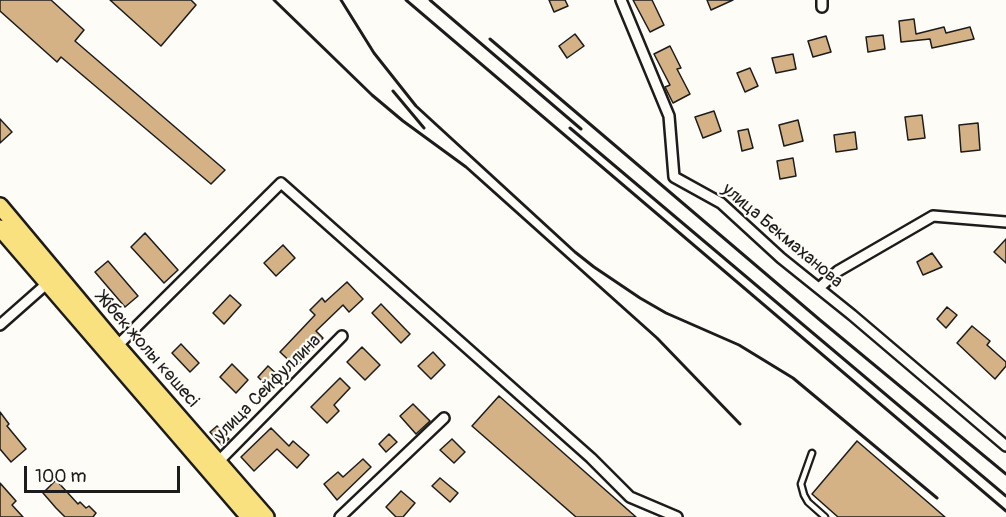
<!DOCTYPE html>
<meta charset="utf-8">
<style>
body{margin:0}
#map{position:relative;width:1006px;height:517px;overflow:hidden;background:#fdfcf7;font-family:Pangolin,sans-serif}
canvas{display:block}
.scale{position:absolute;left:24px;top:466px;width:156px;height:27px;box-sizing:border-box;border:3px solid #1c1c1c;border-top:0;padding-left:8px;font-size:18px;line-height:21px;white-space:nowrap;color:#1c1c1c;-webkit-text-stroke:4px #fdfcf7;paint-order:stroke}
</style>
<div id="map">
<canvas width="1006" height="517"></canvas>
<div class="scale">100 m</div>
</div>
<script>
const c = document.querySelector('canvas').getContext('2d');
c.lineJoin = 'round';
function fillPath(path, color) {
  c.fillStyle = color;
  c.fill(path, 'evenodd');
}
function toPath(rows) {
  const path = new Path2D();
  for (const r of rows) {
    path.moveTo(r[0], r[1]);
    for (let i = 2; i < r.length; i += 2) path.lineTo(r[i], r[i + 1]);
  }
  return path;
}
function stroke(path, color, width, dash) {
  c.strokeStyle = color;
  c.lineWidth = width;
  c.lineCap = dash ? 'butt' : 'round';
  c.setLineDash(dash || []);
  c.stroke(path);
}
function write(font, color, halo, rows, align = 'center') {
  c.font = font + ' Pangolin,sans-serif';
  c.lineWidth = 4.5;
  c.setLineDash([]);
  c.textBaseline = 'middle';
  c.strokeStyle = halo;
  c.fillStyle = color;
  for (const [text, x, y, turn = 0] of rows) {
    c.save();
    c.translate(x, y);
    c.rotate((+turn || 0) * Math.PI / 180);
    c.textAlign = isNaN(turn) ? turn : align;
    if (halo) c.strokeText(text, 0, 0);
    c.fillText(text, 0, 0);
    c.restore();
  }
}
const building = toPath([
 [0,0,51,0,84,30,75,41,225,170,211,184,61,57,57,62,0,11,0,0],
 [110,0,191,0,196,5,161,46,110,0],
 [549,0,565,0,568,6,554,12,549,0],
 [633,0,652,0,664,25,650,32,633,0],
 [707,0,733,0,711,10,707,0],
 [914,19,916,34,944,27,946,33,970,27,974,39,932,48,930,39,901,42,899,21,914,19],
 [575,34,584,46,567,58,559,46,575,34],
 [883,35,885,49,868,52,866,37,883,35],
 [826,36,831,52,813,57,808,41,826,36],
 [670,46,681,68,677,69,690,94,673,103,665,87,670,85,654,54,670,46],
 [793,54,796,69,776,73,772,58,793,54],
 [750,68,758,86,745,92,737,73,750,68],
 [714,111,721,131,703,138,695,117,714,111],
 [922,115,925,138,908,140,905,117,922,115],
 [0,119,12,132,0,143,0,119],
 [798,120,803,141,784,146,779,125,798,120],
 [978,123,980,150,961,152,959,125,978,123],
 [748,129,753,148,742,151,738,131,748,129],
 [855,132,857,149,836,152,834,135,855,132],
 [793,158,796,176,780,179,777,161,793,158],
 [145,233,178,270,164,283,131,247,145,233],
 [1006,239,1006,263,994,252,1006,239],
 [283,245,295,258,276,276,264,263,283,245],
 [932,253,942,267,923,275,917,262,932,253],
 [108,261,138,296,125,307,95,272,108,261],
 [347,282,363,299,349,312,343,305,316,331,323,338,296,367,280,352,315,315,310,310,322,298,325,302,347,282],
 [230,295,241,305,224,324,213,313,230,295],
 [381,304,410,334,401,343,372,313,381,304],
 [947,307,957,315,946,328,937,319,947,307],
 [972,326,990,341,987,345,1006,362,1006,366,995,379,957,343,972,326],
 [181,344,199,363,190,372,172,353,181,344],
 [362,347,380,365,365,380,347,362,362,347],
 [433,352,445,365,431,379,418,366,433,352],
 [232,364,248,380,236,393,220,377,232,364],
 [268,366,281,378,270,389,258,377,268,366],
 [340,378,350,388,334,405,339,411,327,423,311,407,340,378],
 [499,396,636,517,576,517,472,426,499,396],
 [413,404,430,421,416,434,400,416,413,404],
 [0,412,9,424,7,426,26,449,11,462,0,449,0,412],
 [217,426,229,439,222,445,210,432,217,426],
 [271,428,289,446,293,441,309,455,297,468,277,449,254,471,241,457,271,428],
 [389,434,397,442,386,452,379,444,389,434],
 [452,439,465,452,454,463,440,450,452,439],
 [857,441,945,517,838,517,812,494,857,441],
 [363,459,371,467,337,500,324,484,338,472,343,477,363,459],
 [440,478,458,493,450,502,432,486,440,478],
 [56,480,78,504,80,502,86,508,89,506,96,513,93,517,65,517,56,508,43,493,56,480],
 [0,483,16,501,12,505,23,517,0,517,0,483],
 [401,491,415,503,403,517,396,517,386,507,401,491]
]);
const service = toPath([
 [812,453,801,484,804,495,808,502,825,517]
]);
const minor = toPath([
 [621,0,669,116,674,177,721,203,781,258,852,315,1006,446],
 [822,7,822,0],
 [819,288,838,271,933,216,1006,222],
 [0,325,51,280],
 [117,346,281,183,591,458,630,497,677,517],
 [218,462,342,336],
 [340,517,444,418]
]);
const primary = toPath([
 [0,206,117,346,266,517],
 [0,228,249,517]
]);
const rail = toPath([
 [274,0,372,95,403,121,466,167,657,338,740,424],
 [341,0,374,53,416,106,575,252,594,267,640,298,666,313,739,345,793,378,937,498],
 [406,0,1006,511],
 [430,0,581,129],
 [490,39,820,320,1006,474],
 [393,91,424,128],
 [570,128,1006,496]
]);
const streetNames = [
 ["улица Бекмаханова",782,236,40],
 ["Жібек жолы көшесі",147,350,49],
 ["улица Сейфуллина",268,388,-45]
];
fillPath(building, '#d4b286');
stroke(building, '#1c1c1c', 1.5);
stroke(service, '#1c1c1c', 9);
stroke(minor, '#1c1c1c', 14);
stroke(primary, '#1c1c1c', 20);
stroke(service, '#fdfcf7', 4.5);
stroke(minor, '#fdfcf7', 9);
stroke(primary, '#fae180', 15);
stroke(rail, '#1c1c1c', 3);
write('18px', '#1c1c1c', '#fdfcf7', streetNames);
</script>
